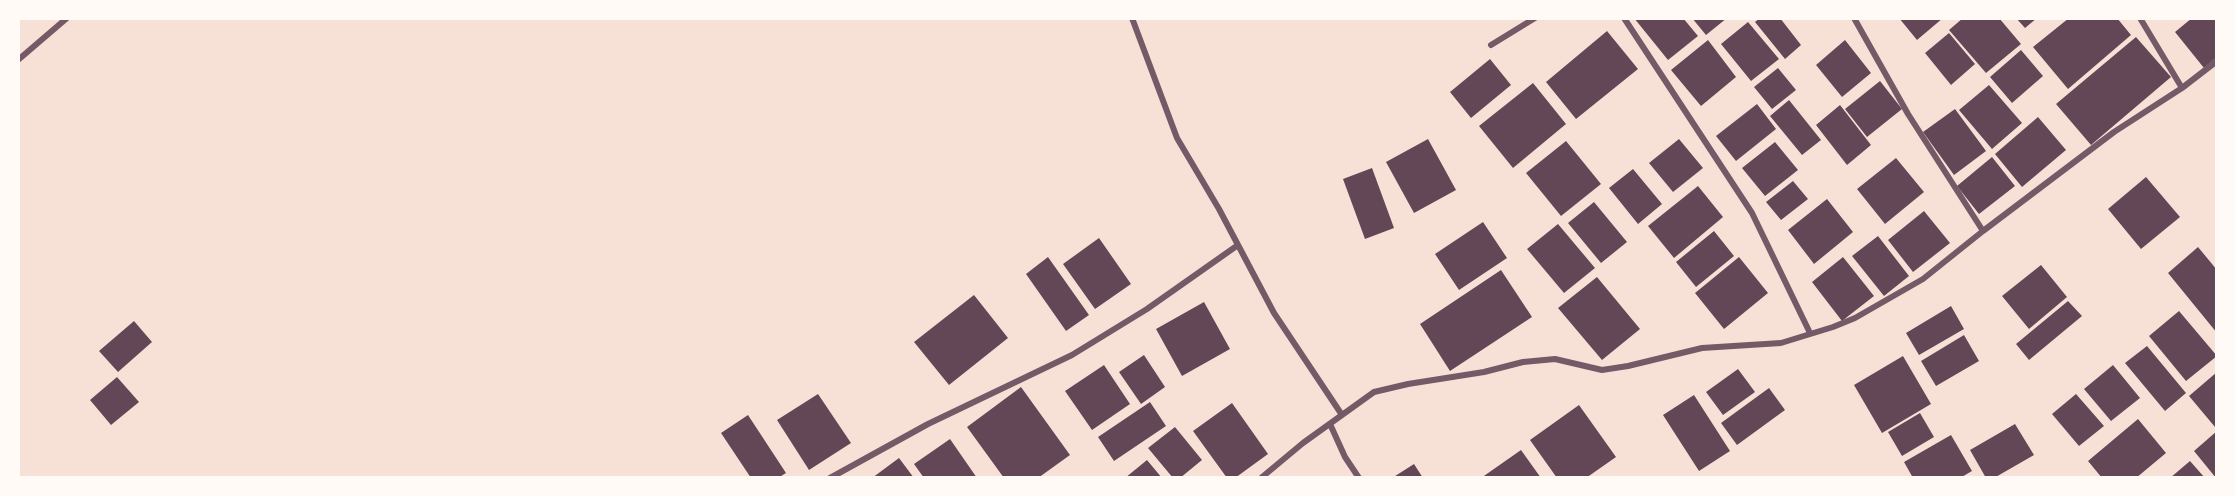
<!DOCTYPE html>
<style>
body{margin:0}
#map{position:relative;width:2235px;height:496px;overflow:hidden;background:#f7e1d7;font-family:Rubik,sans-serif}
canvas{display:block}
.frame{position:absolute;inset:0;border:20px solid #fffaf5;pointer-events:none}
</style>
<div id="map">
<canvas width="2235" height="496"></canvas>
<div class="frame"></div>
</div>
<script>
const c = document.querySelector('canvas').getContext('2d');
c.lineJoin = 'round';
function fillPath(path, color) {
  c.fillStyle = color;
  c.fill(path, 'evenodd');
}
function toPath(rows) {
  const path = new Path2D();
  for (const r of rows) {
    path.moveTo(r[0], r[1]);
    for (let i = 2; i < r.length; i += 2) path.lineTo(r[i], r[i + 1]);
  }
  return path;
}
function stroke(path, color, width, dash) {
  c.strokeStyle = color;
  c.lineWidth = width;
  c.lineCap = dash ? 'butt' : 'round';
  c.setLineDash(dash || []);
  c.stroke(path);
}
const building = toPath([
 [1634,18,1683,18,1698,36,1668,60],
 [1692,18,1727,18,1706,35],
 [1760,18,1780,18,1801,45,1785,59,1755,22],
 [1899,18,1943,18,1917,40],
 [1963,18,1999,18,2021,44,1986,73,1949,30],
 [2016,18,2037,18,2025,28],
 [2069,18,2117,18,2131,35,2068,89,2033,47],
 [2192,18,2217,18,2217,57,2204,68,2175,32],
 [1748,22,1779,59,1751,81,1721,44],
 [1607,31,1638,69,1576,119,1546,82],
 [1949,33,1975,64,1951,85,1925,53],
 [2136,37,2171,77,2091,145,2056,104],
 [1708,40,1736,77,1701,106,1671,70],
 [1845,40,1871,73,1842,97,1816,65],
 [2021,50,2043,76,2012,103,1990,77],
 [1490,59,1511,85,1471,118,1450,92],
 [1778,68,1796,90,1772,109,1754,87],
 [1880,81,1902,109,1867,137,1845,109],
 [1533,83,1566,124,1513,168,1479,126],
 [1989,85,2022,123,1992,149,1959,110],
 [1789,100,1821,140,1802,155,1770,116],
 [1757,104,1776,129,1736,161,1716,136],
 [1840,105,1871,145,1847,165,1816,125],
 [1955,109,1986,151,1954,175,1923,132],
 [2038,117,2066,150,2022,187,1995,154],
 [1428,139,1456,190,1414,213,1386,162],
 [1679,139,1703,168,1673,192,1649,163],
 [1566,141,1601,184,1561,216,1526,173],
 [1775,142,1798,170,1765,196,1742,168],
 [1992,157,2015,186,1979,214,1957,186],
 [1896,158,1924,192,1885,224,1857,189],
 [1372,168,1394,228,1365,239,1343,179],
 [1633,169,1662,204,1638,224,1609,188],
 [2146,177,2180,217,2141,249,2108,209],
 [1793,181,1808,199,1781,220,1766,202],
 [1698,186,1723,217,1674,258,1648,226],
 [1827,199,1853,232,1814,264,1788,230],
 [1594,202,1627,242,1601,263,1568,223],
 [1924,211,1950,243,1913,272,1888,240],
 [1483,222,1507,258,1459,290,1435,254],
 [1558,224,1595,268,1564,293,1527,249],
 [1714,231,1734,256,1696,287,1676,262],
 [1878,236,1909,276,1884,296,1852,256],
 [1099,238,1131,284,1095,309,1063,264],
 [2198,247,2217,270,2217,333,2168,273],
 [1048,257,1089,315,1066,331,1026,274],
 [1739,257,1768,293,1724,329,1695,293],
 [1843,257,1874,296,1842,321,1812,282],
 [2041,265,2067,297,2029,329,2002,296],
 [1501,270,1532,317,1450,371,1420,324],
 [1597,277,1640,329,1602,360,1558,308],
 [974,295,1008,338,949,385,914,342],
 [2068,301,2082,316,2029,360,2016,344],
 [1204,302,1230,349,1182,376,1156,329],
 [1951,306,1964,329,1919,355,1906,333],
 [2179,311,2217,356,2186,381,2149,336],
 [134,321,152,342,118,372,99,351],
 [1964,335,1979,361,1936,386,1921,361],
 [2147,346,2186,393,2165,411,2125,363],
 [1144,355,1165,387,1141,404,1119,372],
 [1903,356,1931,404,1882,433,1854,385],
 [1104,365,1130,404,1092,430,1065,391],
 [2113,365,2140,398,2111,421,2084,389],
 [1738,369,1755,392,1723,415,1706,392],
 [2217,372,2217,425,2215,427,2189,396],
 [117,377,139,402,111,425,90,400],
 [1021,387,1070,455,1038,478,1004,478,967,427],
 [1769,388,1785,410,1737,445,1721,423],
 [818,394,851,443,809,470,777,420],
 [2076,394,2104,426,2079,446,2052,414],
 [1694,395,1730,451,1699,471,1663,415],
 [1150,402,1166,426,1114,461,1098,437],
 [1232,403,1268,454,1235,478,1227,478,1193,431],
 [1579,405,1616,457,1586,478,1557,478,1530,440],
 [1920,413,1934,437,1902,456,1888,432],
 [748,415,786,473,778,478,751,478,721,433],
 [2138,419,2166,453,2136,478,2102,478,2088,461],
 [2015,424,2034,455,1994,478,1986,478,1970,450],
 [1175,427,1202,460,1180,478,1173,478,1148,448],
 [2217,431,2217,478,2216,478,2194,451],
 [1951,435,1972,471,1960,478,1913,478,1904,462],
 [950,439,977,478,924,478,914,464],
 [1521,450,1541,478,1481,478],
 [899,458,914,478,872,478],
 [1147,460,1162,478,1125,478],
 [2190,461,2205,478,2170,478],
 [1414,464,1423,478,1392,478]
]);
const minor = toPath([
 [1132,18,1177,138,1219,209,1274,313,1342,415],
 [1624,18,1752,213,1810,333],
 [1854,18,1908,114,1983,231],
 [2140,18,2182,88],
 [1491,45,1535,18],
 [18,60,67,18],
 [1330,424,1345,457,1359,478],
 [830,478,928,424,1072,355,1147,309,1238,245],
 [1261,478,1303,443,1374,392,1408,384,1484,372,1523,362,1555,359,1602,370,1628,366,1702,348,1781,343,1833,327,1855,318,1923,279,1983,231,2114,132,2182,88,2217,61]
]);
fillPath(building, '#644757');
stroke(minor, '#755966', 6);
</script>
